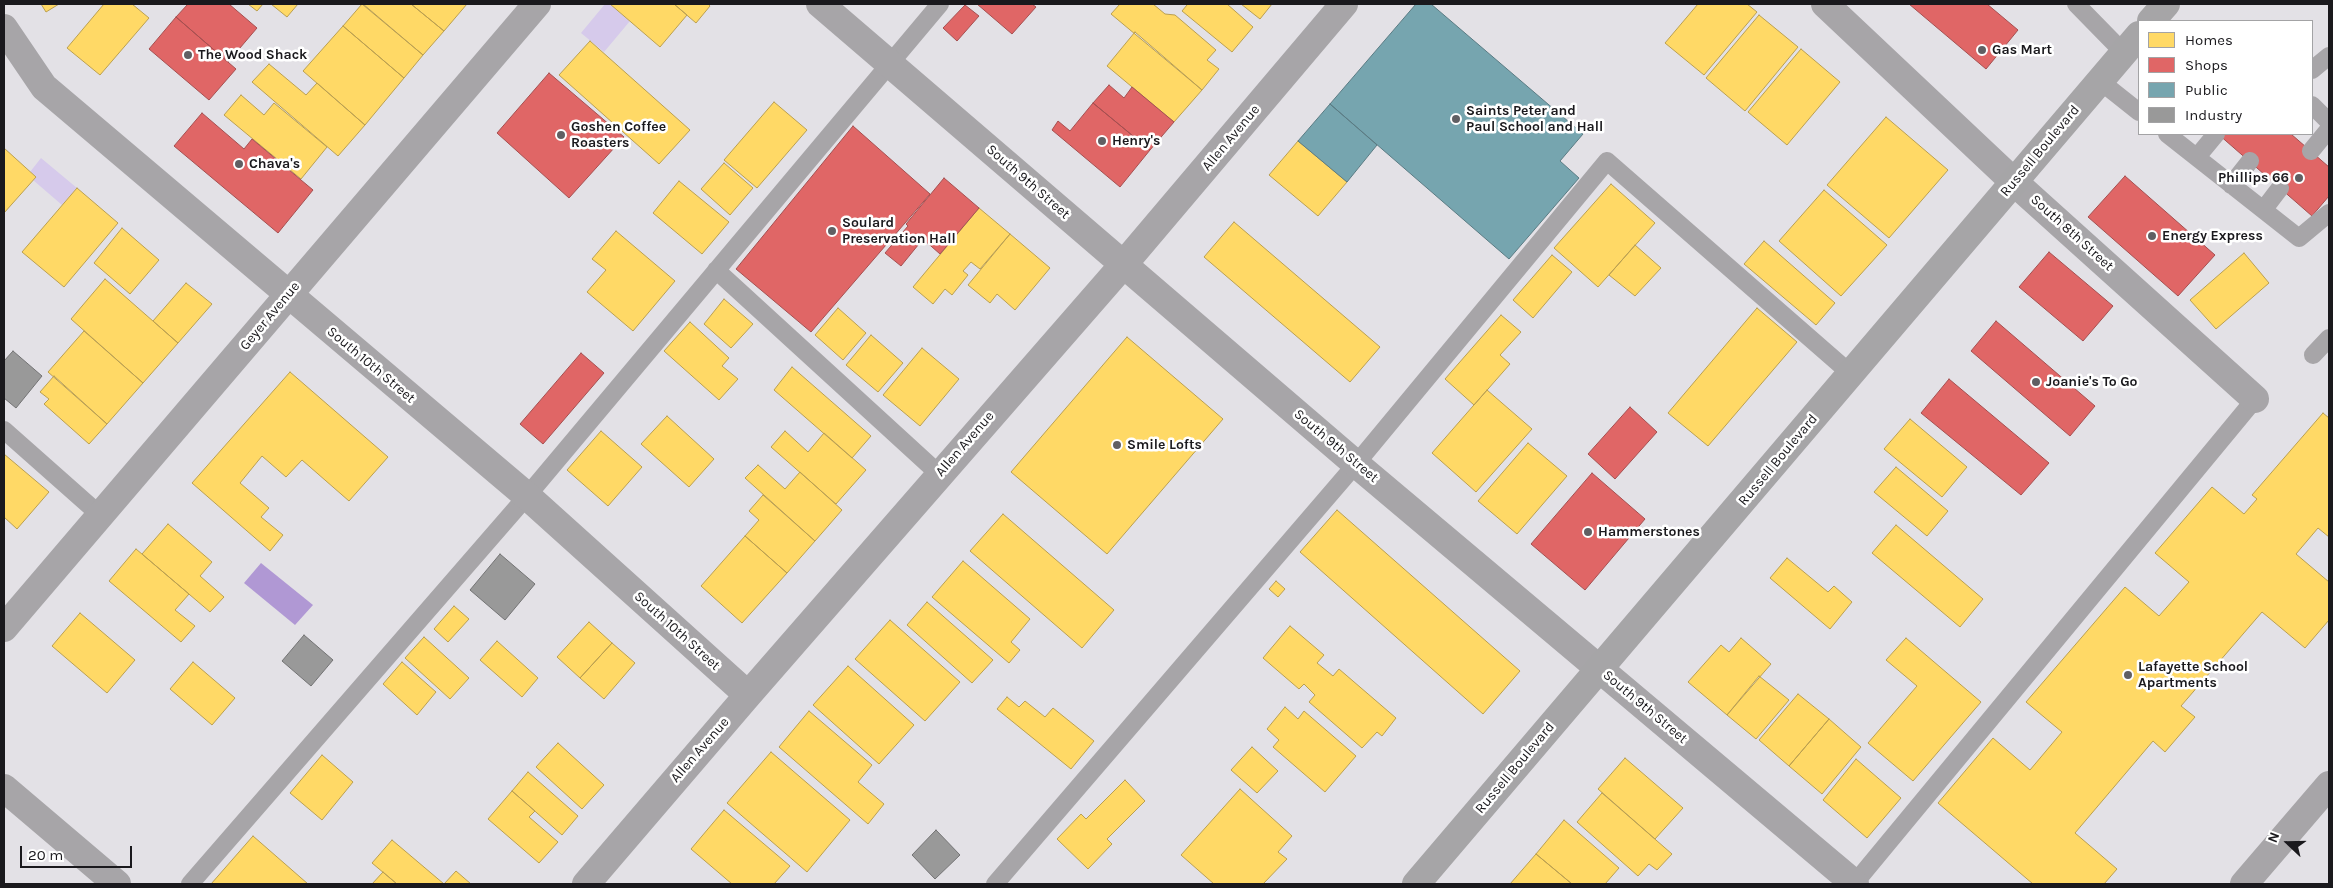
<!DOCTYPE html>
<style>
body{margin:0}
#map{position:relative;width:2333px;height:888px;overflow:hidden;background:#e3e1e6;font-family:Karla,sans-serif}
canvas{display:block}
.frame{position:absolute;inset:0;border:5px solid #1a191d;pointer-events:none}
.legend{position:absolute;left:2138px;top:20px;width:175px;height:115px;box-sizing:border-box;background:#fff;border:1px solid #a3a3a5;margin:0;padding:6px 9px;list-style:none;font-size:15px;color:#1a191d}
.legend li{display:flex;align-items:center;gap:10px;height:25px}
.legend b{width:25px;border:1px solid #a3a3a5}
.north{position:absolute;left:2263px;top:818px;width:50px;height:50px;-webkit-text-stroke:4px #fff;paint-order:stroke;rotate:291deg;font-size:14px;font-weight:700;line-height:20px;text-align:center;color:#1a191d}
.north::after{content:'';display:block;margin:auto;width:18px;height:22px;background:#1a191d;clip-path:polygon(50% 0,100% 100%,50% 72%,0 100%)}
.scale{position:absolute;left:20px;top:846px;width:112px;height:22px;box-sizing:border-box;border:2px solid #1a191d;border-top:0;padding-left:6px;font-size:15px;line-height:18px;white-space:nowrap;color:#1a191d;-webkit-text-stroke:4px #fff;paint-order:stroke}
</style>
<div id="map">
<canvas width="2333" height="888"></canvas>
<div class="frame"></div>
<ul class="legend">
<li><b style="height:14px;background:#ffd966"></b>Homes</li>
<li><b style="height:14px;background:#e06666"></b>Shops</li>
<li><b style="height:14px;background:#76a5af"></b>Public</li>
<li><b style="height:14px;background:#999"></b>Industry</li>
</ul>
<div class="north">N</div>
<div class="scale">20 m</div>
</div>
<script>
const c = document.querySelector('canvas').getContext('2d');
c.lineJoin = 'round';
function fillPath(path, color) {
  c.fillStyle = color;
  c.fill(path, 'evenodd');
}
function toPath(rows) {
  const path = new Path2D();
  for (const r of rows) {
    path.moveTo(r[0], r[1]);
    for (let i = 2; i < r.length; i += 2) path.lineTo(r[i], r[i + 1]);
  }
  return path;
}
function stroke(path, color, width, dash) {
  c.strokeStyle = color;
  c.lineWidth = width;
  c.lineCap = dash ? 'butt' : 'round';
  c.setLineDash(dash || []);
  c.stroke(path);
}
function write(font, color, halo, rows, align = 'center') {
  c.font = font + ' Karla,sans-serif';
  c.lineWidth = 5;
  c.setLineDash([]);
  c.textBaseline = 'middle';
  c.strokeStyle = halo;
  c.fillStyle = color;
  for (const [text, x, y, turn = 0] of rows) {
    c.save();
    c.translate(x, y);
    c.rotate((+turn || 0) * Math.PI / 180);
    c.textAlign = isNaN(turn) ? turn : align;
    if (halo) c.strokeText(text, 0, 0);
    c.fillText(text, 0, 0);
    c.restore();
  }
}
const green = toPath([
 [605,4,610,4,630,21,604,52,581,33],
 [41,158,77,188,62,205,33,180,36,177,30,172]
]);
const water = toPath([
 [261,563,313,605,295,625,244,583]
]);
const homes = toPath([
 [41,4,59,4,46,12,41,4],
 [104,4,132,4,149,18,100,75,67,48,104,4],
 [248,4,263,4,257,11,248,4],
 [271,4,298,4,287,17,271,4],
 [362,4,423,55,404,78,343,26,362,4],
 [363,4,411,4,444,31,423,55,363,4],
 [411,4,467,4,444,31,411,4],
 [610,4,674,4,687,15,660,47,610,4],
 [674,4,708,4,710,6,696,23,674,4],
 [1120,4,1153,4,1165,14,1175,15,1216,50,1207,60,1219,69,1202,90,1111,14,1120,4],
 [1186,4,1227,4,1253,27,1232,52,1182,11,1187,5,1186,4],
 [1241,4,1272,4,1260,19,1241,4],
 [1698,4,1747,4,1757,12,1704,75,1665,43,1698,4],
 [1759,15,1798,47,1745,111,1706,78,1759,15],
 [343,26,404,78,365,125,303,71,343,26],
 [1135,32,1202,90,1174,122,1107,66,1135,32],
 [590,41,690,130,659,164,559,75,590,41],
 [1801,49,1840,82,1787,145,1748,112,1801,49],
 [269,64,306,95,317,83,365,125,338,156,252,82,269,64],
 [241,95,264,115,274,103,327,147,301,179,224,115,241,95],
 [774,102,807,130,757,188,724,160,774,102],
 [1886,117,1948,170,1889,238,1827,185,1886,117],
 [1298,141,1347,182,1318,216,1269,175,1298,141],
 [4,148,36,177,4,213,4,148],
 [724,163,753,188,730,215,701,189,724,163],
 [679,181,729,222,702,254,653,213,679,181],
 [1611,184,1655,223,1598,287,1554,248,1611,184],
 [77,188,118,223,64,287,22,252,77,188],
 [1824,190,1887,245,1841,296,1779,241,1824,190],
 [979,208,1010,234,980,269,971,262,963,271,968,275,952,295,945,289,933,304,913,287,979,208],
 [1234,222,1380,347,1350,382,1204,257,1234,222],
 [122,228,159,260,130,294,94,263,122,228],
 [616,231,675,281,633,331,587,292,606,270,592,259,616,231],
 [1010,234,1050,268,1015,310,997,294,990,303,968,285,1010,234],
 [1764,241,1835,303,1816,325,1744,264,1764,241],
 [1635,245,1661,268,1635,296,1609,275,1635,245],
 [2244,253,2269,283,2216,329,2190,300,2244,253],
 [1552,255,1572,272,1533,318,1513,300,1552,255],
 [105,279,178,343,143,383,71,319,105,279],
 [186,283,212,304,178,343,153,321,186,283],
 [724,299,753,324,731,348,704,324,724,299],
 [838,308,866,333,843,360,815,335,838,308],
 [1757,308,1797,342,1708,446,1668,413,1757,308],
 [1501,315,1521,332,1500,355,1510,364,1474,405,1445,379,1501,315],
 [690,322,729,358,722,366,738,379,719,400,664,351,690,322],
 [84,331,143,383,107,424,48,372,84,331],
 [871,335,903,363,878,392,846,365,871,335],
 [1127,337,1223,419,1107,554,1011,472,1127,337],
 [922,348,959,379,920,426,883,395,922,348],
 [792,367,871,436,852,458,774,390,792,367],
 [290,372,388,457,349,501,302,460,286,477,262,456,240,483,269,508,261,517,283,535,270,551,192,483,290,372],
 [54,376,107,424,89,444,44,404,49,399,40,392,54,376],
 [1487,390,1532,429,1476,492,1432,453,1487,390],
 [2323,413,2329,418,2329,537,2318,528,2296,554,2329,582,2329,620,2305,648,2262,612,2181,706,2195,717,2165,752,2153,741,2075,833,2117,869,2104,884,2033,884,1938,803,1993,738,2030,770,2062,732,2026,702,2125,587,2159,616,2189,582,2155,553,2212,487,2244,514,2257,499,2252,495,2323,413],
 [667,416,714,459,689,487,641,444,667,416],
 [1910,419,1967,467,1942,497,1884,449,1910,419],
 [601,431,642,467,608,506,567,470,601,431],
 [785,431,808,452,824,433,866,470,836,504,771,447,785,431],
 [1528,443,1567,476,1517,534,1478,501,1528,443],
 [4,454,49,492,17,529,4,517,4,454],
 [758,465,785,489,800,472,842,510,815,541,745,478,758,465],
 [1896,467,1948,511,1927,536,1874,492,1896,467],
 [763,495,815,541,787,573,745,536,759,520,749,511,763,495],
 [1337,510,1520,671,1483,714,1300,552,1337,510],
 [1003,514,1114,610,1082,648,970,551,1003,514],
 [168,524,212,562,200,576,224,597,210,612,142,554,168,524],
 [1896,525,1983,599,1960,627,1872,553,1896,525],
 [745,536,787,573,742,623,701,586,745,536],
 [136,549,189,594,175,610,195,626,181,642,109,581,136,549],
 [1787,558,1828,592,1834,586,1852,602,1830,629,1770,578,1787,558],
 [963,561,1030,619,1011,642,1020,650,1009,663,932,597,963,561],
 [1276,581,1285,589,1278,597,1269,589,1276,581],
 [927,602,993,660,972,683,907,625,927,602],
 [454,606,469,619,448,642,434,629,454,606],
 [80,613,135,660,107,693,52,646,80,613],
 [890,620,960,682,925,721,855,659,890,620],
 [589,622,612,643,580,678,557,657,589,622],
 [1290,626,1324,655,1317,663,1333,676,1339,669,1396,718,1382,736,1377,732,1362,748,1309,702,1315,695,1304,684,1299,689,1263,658,1290,626],
 [424,637,469,678,450,699,405,658,424,637],
 [1741,638,1771,664,1727,715,1688,682,1721,645,1729,652,1741,638],
 [1906,638,1981,702,1913,781,1868,743,1917,686,1886,660,1906,638],
 [497,641,538,678,522,697,480,660,497,641],
 [612,643,635,663,604,699,580,678,612,643],
 [193,662,235,698,212,725,170,689,193,662],
 [402,662,436,692,417,715,383,684,402,662],
 [848,666,914,725,879,764,813,705,848,666],
 [1759,676,1789,700,1756,739,1727,715,1759,676],
 [1798,694,1829,719,1789,766,1759,740,1798,694],
 [1007,697,1019,707,1025,701,1045,717,1053,708,1094,741,1071,769,997,709,1007,697],
 [1285,707,1298,719,1304,711,1356,756,1325,792,1273,747,1279,740,1267,729,1285,707],
 [809,711,872,765,858,782,884,804,868,824,779,747,809,711],
 [1829,719,1861,747,1822,794,1789,766,1829,719],
 [558,743,604,785,582,809,536,767,558,743],
 [1252,747,1278,771,1257,793,1231,770,1252,747],
 [771,752,850,820,807,872,727,803,771,752],
 [322,755,353,782,322,820,290,793,322,755],
 [1625,758,1683,808,1655,839,1598,789,1625,758],
 [1856,759,1901,798,1867,838,1823,800,1856,759],
 [528,772,578,816,562,835,512,791,528,772],
 [1125,780,1145,801,1107,839,1112,844,1088,869,1057,839,1081,814,1086,819,1125,780],
 [1240,789,1292,836,1278,852,1287,859,1263,884,1214,884,1181,855,1240,789],
 [512,791,535,811,529,817,558,842,539,863,488,819,512,791],
 [1602,793,1672,854,1657,870,1649,864,1638,876,1577,822,1602,793],
 [724,810,790,866,774,884,732,884,691,849,724,810],
 [1564,820,1619,868,1605,884,1572,884,1536,854,1564,820],
 [253,836,308,884,211,884,253,836],
 [392,840,444,884,456,871,471,884,397,884,372,863,392,840],
 [1536,854,1572,884,1510,884,1536,854],
 [383,872,397,884,372,884,383,872]
]);
const shops = toPath([
 [188,4,229,4,257,28,228,62,176,17,188,4],
 [977,4,1032,4,1036,7,1012,34,977,4],
 [1909,4,1987,4,2018,30,1986,69,1909,4],
 [965,5,979,16,957,41,943,28,965,5],
 [176,17,236,69,209,100,149,49,176,17],
 [549,73,624,137,569,198,497,133,549,73],
 [1109,85,1124,98,1132,87,1174,122,1150,150,1093,103,1109,85],
 [1093,103,1150,150,1120,187,1052,130,1058,121,1070,131,1093,103],
 [202,113,244,149,252,139,313,190,278,233,174,146,202,113],
 [853,126,930,194,811,332,736,269,853,126],
 [2218,134,2291,134,2329,167,2329,196,2312,216,2218,134],
 [2125,176,2215,255,2178,296,2088,217,2125,176],
 [944,178,979,208,940,254,923,239,901,266,885,253,908,226,906,224,944,178],
 [2049,252,2113,306,2083,341,2019,287,2049,252],
 [1996,321,2095,406,2070,436,1971,351,1996,321],
 [581,353,604,373,543,444,520,424,581,353],
 [1949,379,2049,463,2021,495,1921,413,1949,379],
 [1630,407,1657,432,1615,479,1588,454,1630,407],
 [1592,473,1645,519,1585,590,1531,544,1592,473]
]);
const public = toPath([
 [1416,4,1431,4,1583,134,1560,161,1579,178,1509,259,1330,104,1416,4],
 [1330,104,1377,145,1347,182,1298,141,1330,104]
]);
const industry = toPath([
 [13,351,42,376,16,408,4,398,4,361,13,351],
 [500,554,535,584,505,620,470,590,500,554],
 [304,635,333,660,311,686,282,661,304,635],
 [936,830,960,855,935,879,912,855,936,830]
]);
const service = toPath([
 [2076,4,2124,53],
 [2312,70,2329,56],
 [2100,81,2139,112],
 [2312,105,2329,122],
 [2167,134,2299,238,2329,213],
 [2311,151,2329,129],
 [2197,157,2216,134],
 [2231,185,2250,161],
 [2264,209,2280,188],
 [716,270,939,474],
 [2313,355,2329,338],
 [4,430,100,515],
 [190,884,527,496,940,4],
 [995,884,1356,464,1607,161,1851,374],
 [1854,884,2255,399]
]);
const minor = toPath([
 [820,4,1356,464,1855,884],
 [1825,4,2014,182,2255,399],
 [4,28,44,87,527,496,748,695],
 [4,628,537,4],
 [4,788,117,884],
 [586,884,748,695,1123,265,1344,4],
 [2244,884,2329,785]
]);
const secondary = toPath([
 [2151,21,2166,4],
 [1416,884,2139,35]
]);
const markers = [
 [1982,50,5,"#605f63"],
 [188,55,5,"#605f63"],
 [1456,119,5,"#605f63"],
 [561,135,5,"#605f63"],
 [1102,141,5,"#605f63"],
 [239,164,5,"#605f63"],
 [2299,178,5,"#605f63"],
 [832,231,5,"#605f63"],
 [2152,236,5,"#605f63"],
 [2036,382,5,"#605f63"],
 [1117,445,5,"#605f63"],
 [1588,532,5,"#605f63"],
 [2128,675,5,"#605f63"]
];
const poiNames = [
 ["Gas Mart",1992,50],
 ["The Wood Shack",198,55],
 ["Saints Peter and",1466,111],
 ["Paul School and Hall",1466,127],
 ["Goshen Coffee",571,127],
 ["Roasters",571,143],
 ["Henry's",1112,141],
 ["Chava's",249,164],
 ["Phillips 66",2289,178,"right"],
 ["Soulard",842,223],
 ["Preservation Hall",842,239],
 ["Energy Express",2162,236],
 ["Joanie's To Go",2046,382],
 ["Smile Lofts",1127,445],
 ["Hammerstones",1598,532],
 ["Lafayette School",2138,667],
 ["Apartments",2138,683]
];
const streetNames = [
 ["Allen Avenue",1231,138,-50],
 ["Russell Boulevard",2040,151,-50],
 ["South 9th Street",1028,182,41],
 ["South 8th Street",2072,233,42],
 ["Geyer Avenue",270,316,-50],
 ["South 10th Street",371,365,40],
 ["Allen Avenue",965,444,-49],
 ["South 9th Street",1336,446,40],
 ["Russell Boulevard",1778,460,-50],
 ["South 10th Street",677,631,42],
 ["South 9th Street",1645,707,40],
 ["Allen Avenue",700,750,-49],
 ["Russell Boulevard",1515,768,-50]
];
fillPath(green, '#d6caeb');
fillPath(water, '#b098d4');
fillPath(homes, '#ffd966');
stroke(homes, '#ba9f50', 1);
fillPath(shops, '#e06666');
stroke(shops, '#a54f50', 1);
fillPath(public, '#76a5af');
stroke(public, '#5a7b83', 1);
fillPath(industry, '#999');
stroke(industry, '#737374', 1);
stroke(service, '#a7a5a8', 18);
stroke(minor, '#a7a5a8', 28);
stroke(secondary, '#a6a5a7', 28);
for (const [x, y, r, color] of markers) {
  const dot = new Path2D();
  dot.arc(x, y, r, 0, 2 * Math.PI);
  c.fillStyle = color;
  c.fill(dot);
  stroke(dot, '#fff', 2);
}
write('bold 14px', '#1a191d', '#fff', poiNames, 'left');
write('14px', '#1a191d', '#fff', streetNames);
</script>
